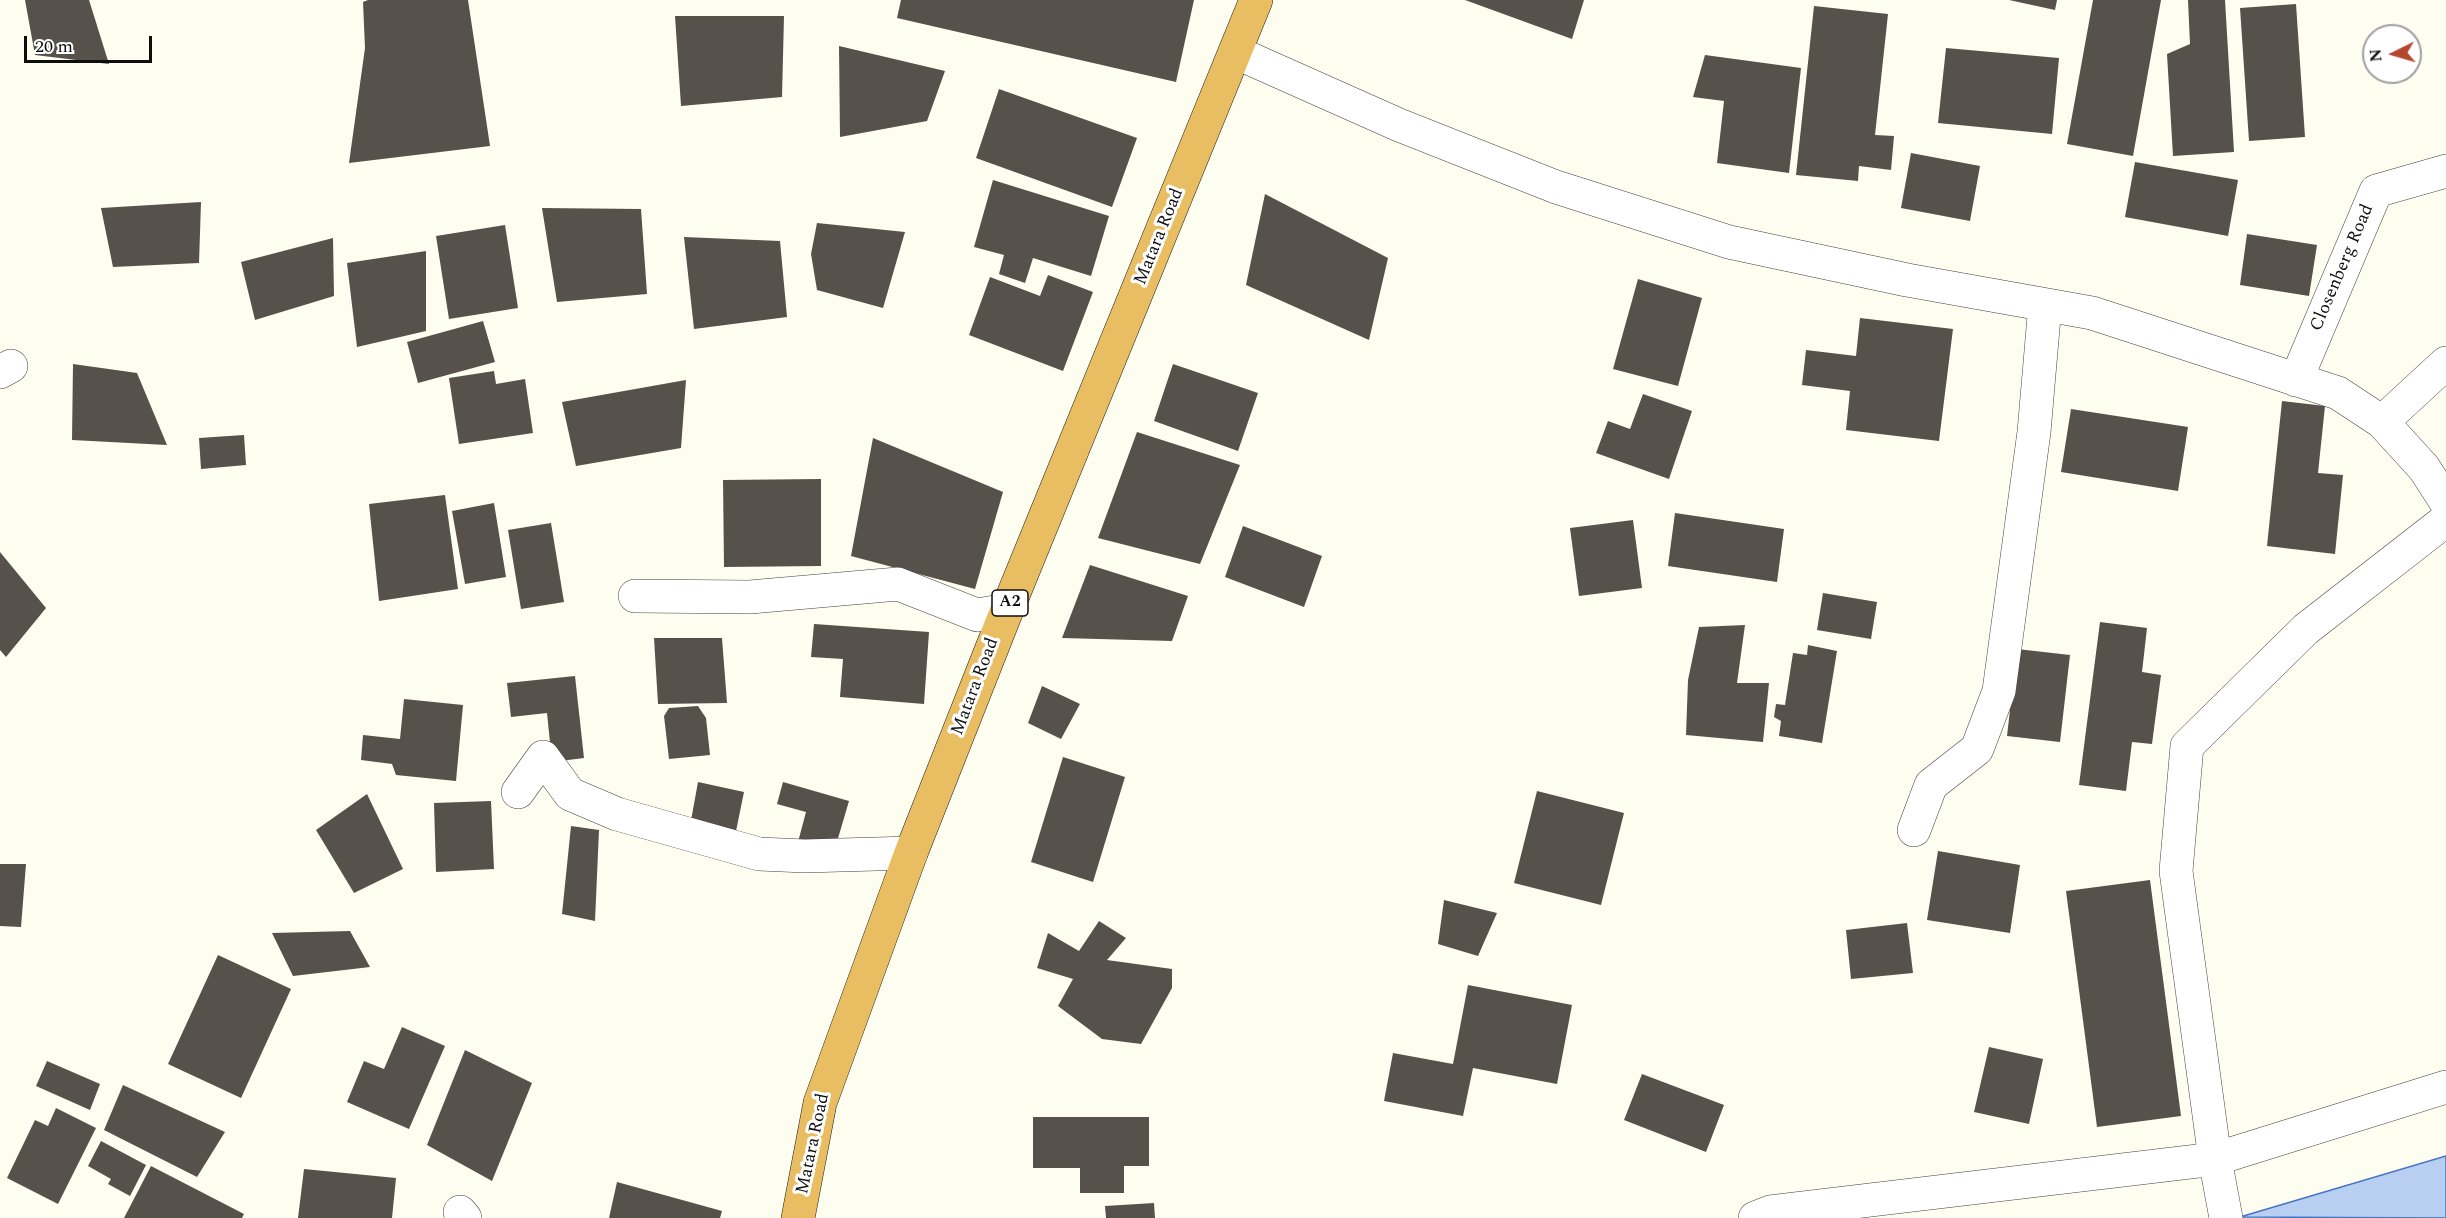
<!DOCTYPE html>
<style>
body{margin:0}
#map{position:relative;width:2446px;height:1218px;overflow:hidden;background:#fdfef0;font-family:Spectral,serif}
canvas{display:block}
.north{position:absolute;left:2362px;top:24px;width:60px;height:60px;box-sizing:border-box;background:#fff;border:2px solid #9f9f9f;border-radius:50%;rotate:265deg;font-size:16px;font-weight:700;line-height:24px;text-align:center;color:#0e0e0e}
.north::after{content:'';display:block;margin:auto;width:21px;height:27px;background:#b44730;clip-path:polygon(50% 0,100% 100%,50% 72%,0 100%)}
.scale{position:absolute;left:24px;top:36px;width:128px;height:27px;box-sizing:border-box;border:3px solid #0e0e0e;border-top:0;padding-left:8px;font-size:18px;line-height:21px;white-space:nowrap;color:#0e0e0e;-webkit-text-stroke:4px #fff;paint-order:stroke}
</style>
<div id="map">
<canvas width="2446" height="1218"></canvas>
<div class="north">N</div>
<div class="scale">20 m</div>
</div>
<script>
const c = document.querySelector('canvas').getContext('2d');
c.lineJoin = 'round';
function fillPath(path, color) {
  c.fillStyle = color;
  c.fill(path, 'evenodd');
}
function toPath(rows) {
  const path = new Path2D();
  for (const r of rows) {
    path.moveTo(r[0], r[1]);
    for (let i = 2; i < r.length; i += 2) path.lineTo(r[i], r[i + 1]);
  }
  return path;
}
function stroke(path, color, width, dash) {
  c.strokeStyle = color;
  c.lineWidth = width;
  c.lineCap = dash ? 'butt' : 'round';
  c.setLineDash(dash || []);
  c.stroke(path);
}
function write(font, color, halo, rows, align = 'center') {
  c.font = font + ' Spectral,serif';
  c.lineWidth = 6;
  c.setLineDash([]);
  c.textBaseline = 'middle';
  c.strokeStyle = halo;
  c.fillStyle = color;
  for (const [text, x, y, turn = 0] of rows) {
    c.save();
    c.translate(x, y);
    c.rotate((+turn || 0) * Math.PI / 180);
    c.textAlign = isNaN(turn) ? turn : align;
    if (halo) c.strokeText(text, 0, 0);
    c.fillText(text, 0, 0);
    c.restore();
  }
}
const water = toPath([
 [2446,1156,2446,1218,2240,1217,2446,1156]
]);
const building = toPath([
 [25,0,89,0,109,64,35,55],
 [368,0,468,0,490,146,349,163,365,48,363,2],
 [901,0,1194,0,1176,82,897,18],
 [1465,0,1584,0,1572,39],
 [2009,0,2057,0,2055,10],
 [2093,0,2161,0,2133,156,2067,144],
 [2188,0,2225,0,2234,152,2173,156,2167,54,2190,44],
 [2296,4,2305,137,2249,141,2240,8],
 [1814,6,1888,14,1875,135,1894,136,1891,170,1859,166,1858,181,1796,175],
 [675,16,784,16,782,97,681,106],
 [839,46,945,71,927,121,840,137],
 [1946,48,2059,58,2052,134,1938,123],
 [1705,55,1801,68,1789,173,1717,163,1724,101,1693,97],
 [999,89,1137,138,1112,207,976,158],
 [1911,153,1980,166,1970,221,1901,208],
 [2135,162,2238,180,2228,236,2125,217],
 [993,180,1109,216,1091,276,1033,258,1025,283,999,274,1004,255,974,247],
 [1265,194,1388,258,1369,340,1246,285],
 [201,202,199,263,113,267,101,208],
 [542,208,641,209,647,294,557,302],
 [817,223,905,232,883,308,817,290,811,254],
 [505,225,518,308,449,319,436,236],
 [2247,234,2317,245,2309,296,2240,285],
 [684,237,780,241,787,317,694,329],
 [333,238,334,296,255,320,241,262],
 [426,251,426,331,357,347,347,263],
 [1048,275,1093,292,1063,371,969,335,990,277,1040,296],
 [1638,279,1702,298,1678,386,1613,369],
 [1860,318,1953,329,1939,441,1846,430,1850,391,1802,385,1806,350,1856,356],
 [483,321,495,362,418,383,407,342],
 [73,364,137,373,167,445,72,440],
 [1173,364,1258,393,1238,451,1154,421],
 [494,371,496,384,525,379,533,433,459,444,449,378],
 [686,380,681,448,576,466,562,402],
 [1643,394,1692,411,1669,479,1596,453,1608,421,1630,429],
 [2282,401,2325,406,2318,473,2343,475,2335,554,2267,546],
 [2071,409,2188,427,2178,491,2061,472],
 [1137,432,1240,465,1200,564,1098,538],
 [244,435,246,465,201,469,199,438],
 [873,438,1003,492,975,589,851,556],
 [821,479,821,566,724,567,723,480],
 [445,495,458,589,379,601,369,504],
 [494,503,506,577,465,584,452,511],
 [1675,513,1784,529,1777,582,1668,566],
 [1633,520,1642,588,1579,596,1570,528],
 [551,523,564,602,521,609,508,530],
 [1243,526,1322,556,1304,607,1225,577],
 [0,552,46,608,6,657,0,650],
 [1090,565,1188,596,1172,641,1062,638],
 [1823,593,1877,602,1871,639,1817,630],
 [2100,622,2147,628,2142,672,2161,675,2152,744,2132,742,2126,791,2079,785],
 [814,624,929,632,924,704,840,697,843,659,811,657],
 [1745,625,1737,683,1769,683,1763,742,1686,735,1688,680,1699,627],
 [654,638,722,638,727,703,658,704],
 [1808,645,1837,651,1822,743,1779,736,1781,721,1774,717,1776,704,1785,705,1793,653,1807,655],
 [2017,649,2070,655,2060,742,2007,736],
 [575,676,584,758,552,762,547,713,511,717,507,683],
 [1042,686,1080,704,1061,739,1028,723],
 [404,699,463,705,456,781,396,775,392,764,361,760,363,735,400,739],
 [698,706,706,718,710,755,669,759,664,716,669,708],
 [1063,757,1125,777,1093,882,1031,862],
 [698,782,744,792,735,836,690,826],
 [783,782,849,801,834,852,798,842,806,812,777,804],
 [1537,791,1624,813,1601,905,1514,883],
 [367,794,403,869,354,893,316,830],
 [491,801,494,869,436,872,434,803],
 [571,826,599,830,595,921,562,914],
 [1938,851,2020,865,2010,933,1927,920],
 [0,864,26,864,21,927,0,926],
 [2150,880,2181,1116,2097,1127,2066,891],
 [1444,900,1497,913,1478,956,1438,944],
 [1099,921,1126,938,1107,960,1172,969,1172,988,1141,1044,1102,1039,1058,1006,1073,979,1037,968,1048,933,1079,951],
 [1907,923,1913,973,1851,979,1846,930],
 [350,931,370,967,293,976,272,933],
 [218,955,291,989,241,1098,168,1064],
 [1468,985,1572,1005,1557,1084,1473,1068,1463,1116,1384,1101,1393,1053,1453,1064],
 [402,1027,445,1046,409,1129,347,1102,364,1061,384,1069],
 [1989,1047,2043,1059,2029,1124,1974,1112],
 [465,1050,532,1083,492,1181,427,1145],
 [47,1061,100,1084,90,1110,36,1086],
 [1642,1074,1724,1105,1706,1152,1624,1120],
 [123,1085,225,1132,197,1177,104,1130],
 [56,1108,96,1128,58,1204,7,1178,35,1120,48,1126],
 [1033,1117,1149,1117,1149,1166,1124,1166,1124,1193,1080,1193,1080,1168,1033,1168],
 [101,1141,146,1165,130,1196,108,1184,111,1179,88,1166],
 [151,1166,244,1214,242,1218,124,1218],
 [304,1169,396,1178,392,1218,298,1218],
 [617,1182,722,1211,720,1218,609,1218],
 [1154,1203,1155,1218,1106,1218,1105,1206]
]);
const minor = toPath([
 [1235,52,1399,125,1556,187,1729,242,1907,280,2092,313,2338,393,2382,422,2424,468,2446,502],
 [0,372,11,366],
 [2296,380,2376,191,2446,171],
 [2382,422,2446,363],
 [635,596,750,597,898,584,977,615,1007,610],
 [518,792,543,757,570,794,617,814,759,854,805,856,911,853],
 [1914,830,1931,785,1977,749,1999,691,2034,432,2045,305],
 [460,1212,465,1218],
 [1755,1218,1770,1212,2215,1159,2446,1087],
 [2226,1218,2215,1159,2176,871,2187,746,2306,629,2446,520]
]);
const highway = toPath([
 [798,1218,820,1103,911,853,1007,610,1256,0]
]);
const shields = [
 [1010,603,36]
];
const shieldNames = [
 ["A2",1010,603]
];
const streetNames = [
 ["Matara Road",1160,237,-68],
 ["Closenberg Road",2343,268,-67],
 ["Matara Road",976,687,-69],
 ["Matara Road",814,1144,-78]
];
fillPath(water, '#b8cff2');
stroke(water, '#4474c3', 1.5);
fillPath(building, '#56514b');
stroke(minor, '#414141', 34);
stroke(highway, '#1f1f1f', 34);
stroke(minor, '#fff', 33);
stroke(highway, '#e9be62', 33);
for (const [x, y, w] of shields) {
  const box = new Path2D();
  box.roundRect(x - w / 2, y - 13, w, 26, 4.5);
  c.fillStyle = '#fff';
  c.fill(box);
  stroke(box, '#0e0e0e', 1.5);
}
write('bold 16px', '#0e0e0e', null, shieldNames);
write('18px', '#0e0e0e', '#fff', streetNames);
</script>
